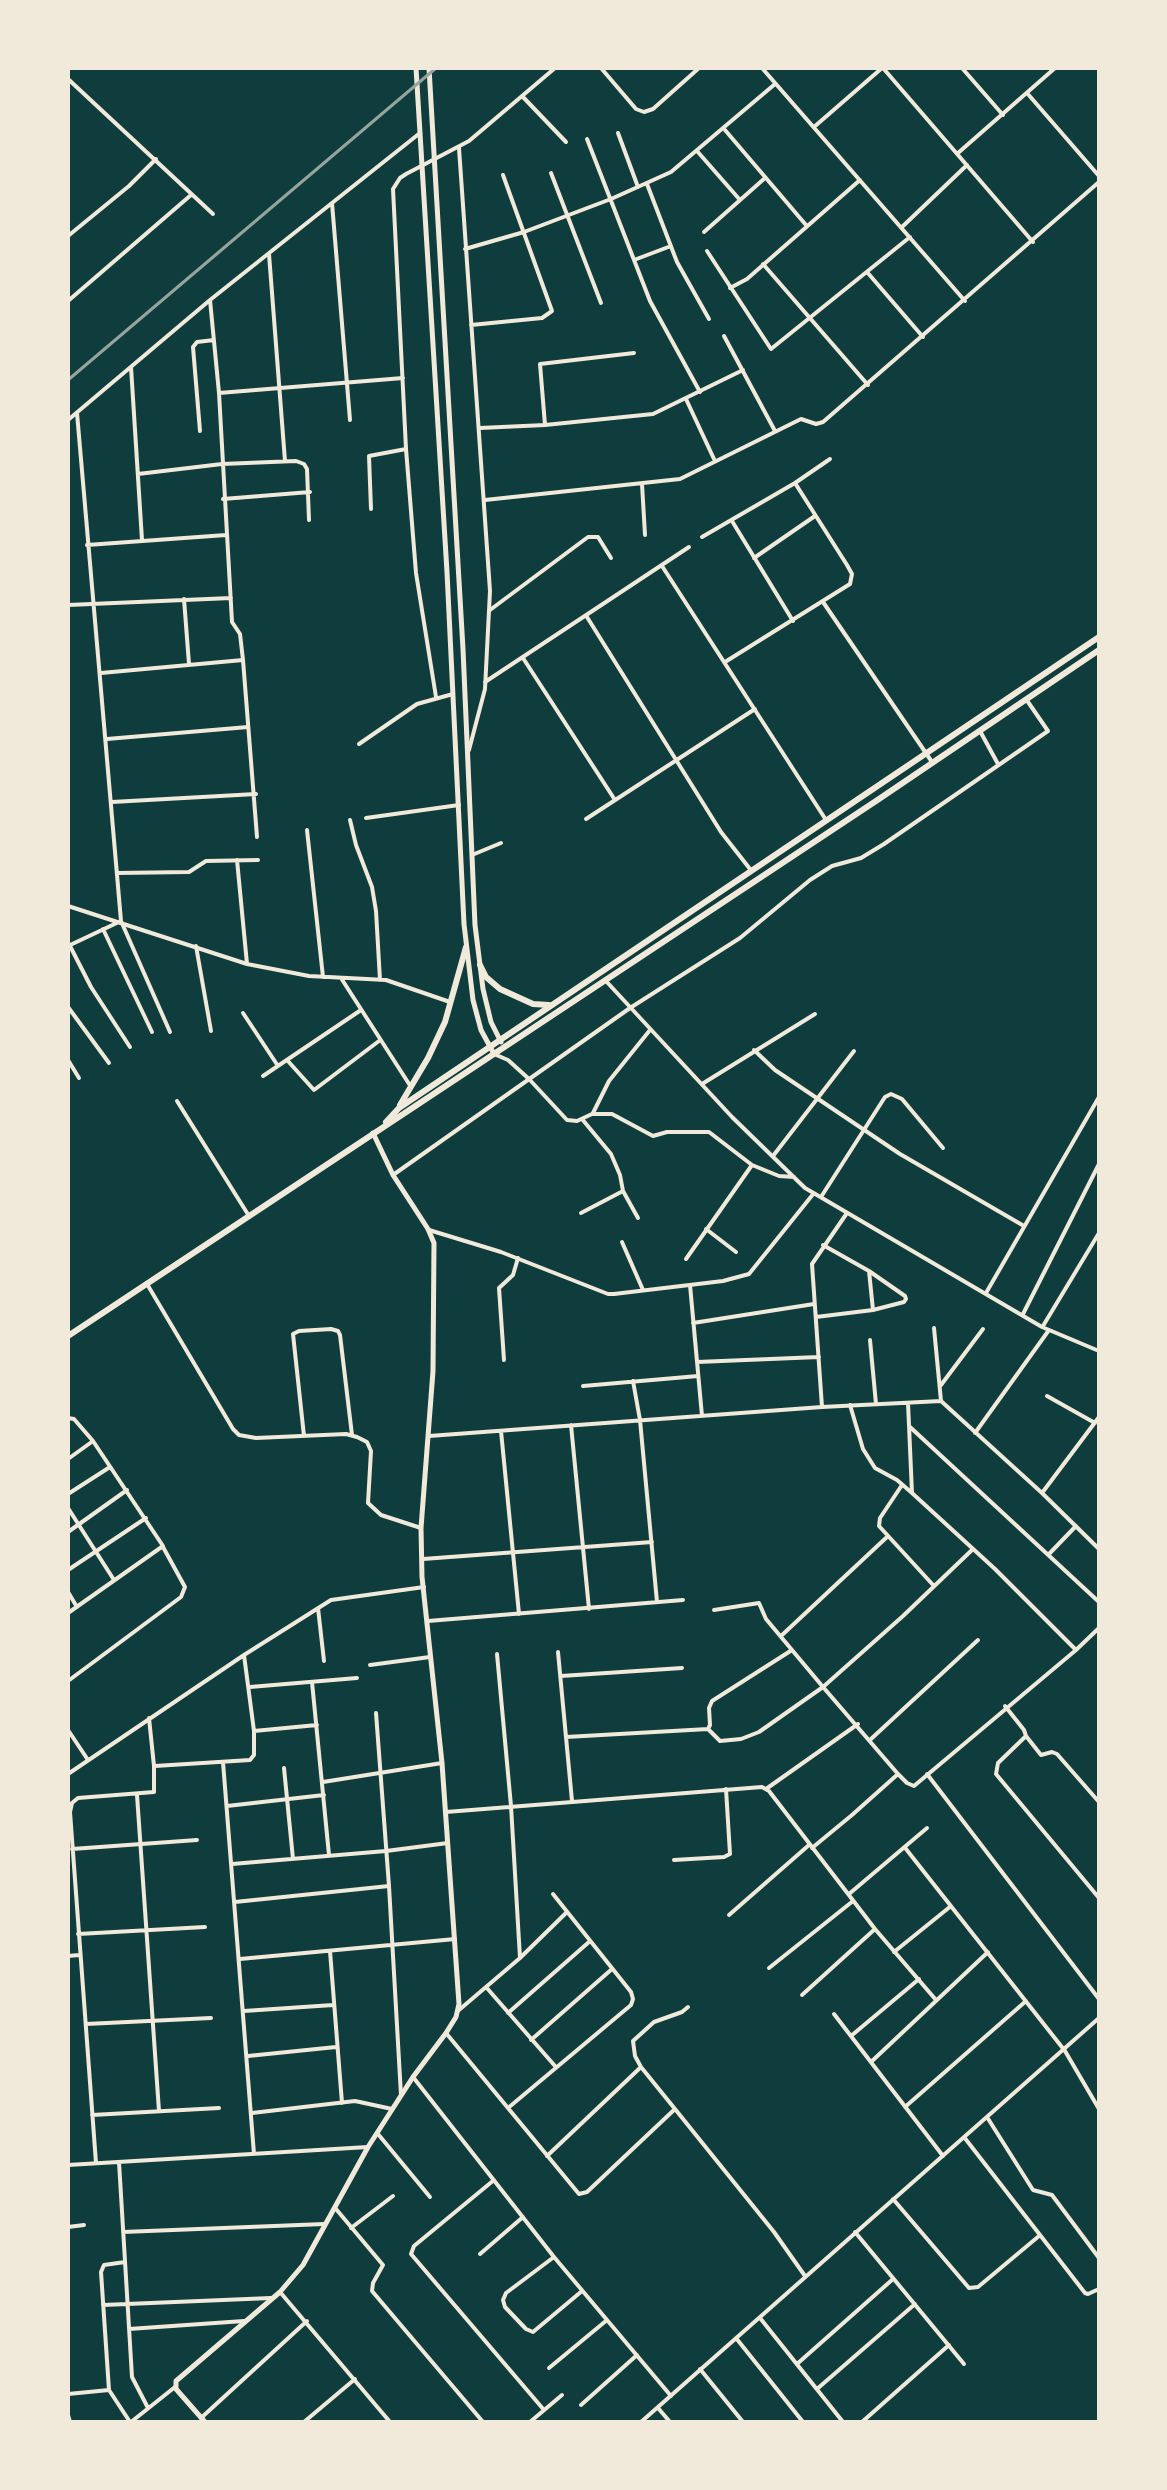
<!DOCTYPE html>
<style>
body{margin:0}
#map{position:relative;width:1167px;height:2490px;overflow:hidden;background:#0f3d3e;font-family:Barlow,sans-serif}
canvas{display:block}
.frame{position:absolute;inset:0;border:70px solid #f1e9da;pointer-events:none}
</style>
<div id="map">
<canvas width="1167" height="2490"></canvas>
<div class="frame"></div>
</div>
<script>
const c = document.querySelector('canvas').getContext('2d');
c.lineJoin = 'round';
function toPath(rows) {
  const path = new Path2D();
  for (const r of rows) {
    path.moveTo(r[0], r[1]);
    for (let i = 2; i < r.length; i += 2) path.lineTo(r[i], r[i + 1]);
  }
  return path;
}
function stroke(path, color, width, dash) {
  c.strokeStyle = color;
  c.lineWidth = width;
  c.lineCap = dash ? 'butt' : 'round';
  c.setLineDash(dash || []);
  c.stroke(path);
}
const minor = toPath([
 [601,68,636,109,644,112,653,109,699,68],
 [762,68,965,301],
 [883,68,1033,242],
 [962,68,1003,115],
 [68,79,213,214],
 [1027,93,1099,176],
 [523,97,566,142],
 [814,127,882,68],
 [725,130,806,225],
 [618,133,638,187],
 [587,139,650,301,700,392],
 [459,148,490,591,485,689,469,750],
 [697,151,740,200],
 [958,153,1055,68],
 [551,173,601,303],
 [647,184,677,262,709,319],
 [332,203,350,420],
 [902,227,967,165],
 [704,232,765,178],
 [68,236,129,186,156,159],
 [465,249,524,232,611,199,671,172,775,84],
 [707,251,771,349,910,237],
 [269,254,285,461],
 [634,260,671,246],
 [763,264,868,385],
 [867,272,923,337],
 [730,288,747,279,860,180],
 [210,300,219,393,232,622,240,634,243,660,257,837],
 [68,301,191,195],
 [471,325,542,318,552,311,503,175],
 [724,336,775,431],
 [131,367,142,540],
 [219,393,403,378],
 [686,399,714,459],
 [68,420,210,300,420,133],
 [545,425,540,364,634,353],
 [480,428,545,425,653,414,743,370],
 [200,431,193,347,197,342,214,340],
 [138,474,222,464,296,461,304,464,307,469,309,520],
 [642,484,645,535],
 [223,499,310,492],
 [485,500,680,479,801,419,816,424,823,422,1099,182],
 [371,509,369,456,406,449],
 [732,521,793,621],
 [702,537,795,483,830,459],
 [87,545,226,535],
 [754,558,815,516],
 [662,566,826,820],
 [184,599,189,664],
 [823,602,932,762],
 [68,605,231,598],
 [490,610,588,537,598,537,611,558],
 [587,617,721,832,750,869],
 [523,658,615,800],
 [725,662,850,584,852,574,847,565,795,483],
 [101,673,243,660],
 [485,682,689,547],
 [436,697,416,573,406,449,393,189,400,178,406,174,469,141,555,68],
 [980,731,998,764],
 [107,739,248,727],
 [359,744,417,704,453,694],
 [112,802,256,794],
 [366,818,459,805],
 [586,819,755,709],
 [350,820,356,845,372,887,376,911,380,980],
 [307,830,323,977],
 [472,855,501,843],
 [237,860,247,964],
 [117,873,189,872,206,861,258,860],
 [68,906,247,964,309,976,386,980,450,1002],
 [121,921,170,1032],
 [103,929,152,1032],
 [68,946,121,921,77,413],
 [70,946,91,987,130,1047],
 [196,946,211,1031],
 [341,978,411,1087],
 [605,980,732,1117,805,1188,1042,1327,1099,1351],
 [68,1007,109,1063],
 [243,1013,278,1066],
 [754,1050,775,1070,900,1154,1024,1226],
 [494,1054,508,1060,529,1079,567,1120,577,1121,592,1114,612,1114,653,1136,667,1132,709,1132,752,1165,779,1176,794,1177],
 [68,1060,79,1078],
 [287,1060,314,1090,379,1041],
 [263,1076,361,1010],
 [702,1084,815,1014],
 [177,1101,249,1216],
 [593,1113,609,1081,650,1030],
 [582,1119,611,1154,620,1175,623,1191,638,1218],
 [773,1156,854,1051],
 [393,1175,630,1008,740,938,810,880,832,866,861,858,884,844,1048,731,1026,699],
 [821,1197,885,1097,891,1094,902,1099,943,1148],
 [581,1213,623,1191],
 [706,1229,736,1252],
 [429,1230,501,1252,608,1294,614,1294,723,1281,749,1274,814,1193],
 [622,1242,643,1290],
 [686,1259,752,1165],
 [869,1271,873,1310],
 [147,1284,233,1429,239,1435,256,1438,346,1434,357,1437,367,1442,371,1451,368,1503,381,1515,421,1528],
 [690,1285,702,1416],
 [986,1293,1099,1097],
 [1023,1314,1099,1164],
 [816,1317,873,1310,904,1302,906,1299,905,1296,869,1271,823,1245],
 [693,1323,814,1304],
 [1043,1326,1099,1233],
 [934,1328,941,1401,1042,1493,1099,1549],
 [870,1340,876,1404],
 [504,1360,499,1288,513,1275,518,1258],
 [697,1362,819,1357],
 [633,1381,640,1420,657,1602],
 [941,1385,983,1329],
 [583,1386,698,1376],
 [1047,1396,1095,1423],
 [908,1403,912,1493],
 [850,1405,863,1449,875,1468,897,1480,912,1493,995,1569,1076,1650],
 [822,1407,812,1264,847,1213],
 [68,1418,74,1419,93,1441,163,1546,68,1613],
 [571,1425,589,1609],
 [910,1427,1099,1602],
 [501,1431,519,1614],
 [975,1433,1049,1330],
 [304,1436,293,1334,299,1331,331,1329,338,1331,340,1335,352,1435],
 [429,1436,822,1407,941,1401],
 [68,1459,93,1441],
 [902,1485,880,1518,879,1526,934,1586],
 [1042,1493,1099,1417],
 [68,1494,110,1467],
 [68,1508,114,1580],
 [68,1532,127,1490],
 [1049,1554,1076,1526],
 [423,1559,652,1542],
 [68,1570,146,1518],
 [68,1592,77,1607],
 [318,1608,324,1661],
 [714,1610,759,1603,766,1619,823,1687,898,1774,907,1783,914,1786,1076,1650,1099,1628],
 [428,1621,683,1600],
 [781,1636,887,1537],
 [558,1652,572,1801],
 [497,1654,511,1806,520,1958],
 [244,1655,254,1731,317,1725],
 [370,1665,430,1657],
 [561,1676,682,1668],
 [68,1681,181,1597,185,1587,163,1547],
 [312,1682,329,1855],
 [250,1687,357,1678],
 [1005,1706,1024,1730,1026,1736,998,1763,996,1774,1099,1898],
 [376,1713,389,1886,401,2095],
 [708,1729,720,1741,741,1739,759,1732,823,1687,903,1616,973,1549],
 [68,1730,88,1760],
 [1026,1736,1041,1755,1052,1752,1057,1754,1099,1802],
 [566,1737,708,1729,710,1725,709,1708,712,1701,792,1650],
 [871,1739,978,1640],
 [223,1762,254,2154],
 [155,1766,250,1760,254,1755,254,1731],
 [284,1768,293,1859],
 [68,1774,244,1655,331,1600,424,1587],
 [927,1774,1099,1999],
 [323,1782,442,1763],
 [766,1789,858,1724],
 [137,1795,159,2111],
 [227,1806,324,1795],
 [446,1812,762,1787,769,1791,875,1929,936,2000],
 [812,1848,852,1815,898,1774],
 [72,1849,197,1840],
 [906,1849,1065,2051,1099,2109],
 [674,1860,724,1857,730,1854,726,1789],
 [232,1864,386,1851,448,1843],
 [849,1894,927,1828],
 [235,1902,389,1886],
 [729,1915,809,1845],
 [78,1934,205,1927],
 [330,1951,342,2103],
 [894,1952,951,1906],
 [68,1956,79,1955],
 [240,1959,455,1939],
 [769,1968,853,1901],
 [486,1987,555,2066],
 [802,1995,875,1929],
 [459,2010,520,1958,567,1912],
 [244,2011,333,2005],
 [508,2013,589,1942],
 [834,2014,943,2156],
 [86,2024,211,2018],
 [446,2033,579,2194,587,2192,675,2109,774,2232,805,2276],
 [851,2036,919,1979],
 [531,2040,612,1969],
 [248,2056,336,2047],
 [871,2062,988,1952],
 [413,2077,554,2257,671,2396],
 [905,2107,1026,2001],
 [508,2108,631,2005,633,1999,631,1992,553,1894],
 [675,2109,641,2067,635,2056,633,2041,654,2022,682,2012,688,2007],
 [252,2113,355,2101,392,2109],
 [92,2115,219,2108],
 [987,2117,1033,2190,1052,2195,1099,2258],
 [378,2134,430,2197],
 [964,2137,1085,2293,1088,2294,1099,2289],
 [547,2156,641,2067],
 [119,2162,132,2377,148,2408],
 [96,2163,70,1812,72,1803,78,1798,154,1792,154,1766,149,1718],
 [68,2165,368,2147],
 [494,2180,414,2246,411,2254,544,2410],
 [893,2199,969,2288,978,2287,1039,2236],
 [336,2209,383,2265,373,2283,372,2291,483,2422],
 [68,2227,84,2225],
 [351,2228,393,2196],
 [123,2232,324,2224],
 [855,2232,964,2364],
 [480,2254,523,2217],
 [554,2257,506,2293,503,2300,505,2307,526,2329,533,2332,582,2291],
 [125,2262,104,2265,101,2272,109,2390,130,2422],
 [280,2292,390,2422],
 [103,2305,271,2298],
 [760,2318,843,2422],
 [129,2329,244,2321],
 [736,2338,803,2422],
 [797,2364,893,2279],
 [549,2368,607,2320],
 [700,2369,743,2422],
 [817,2389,915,2304],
 [68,2394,109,2390],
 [581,2405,637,2355],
 [658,2408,670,2422],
 [68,2415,70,2422],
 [201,2418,307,2321],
 [131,2422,175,2387],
 [304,2422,355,2379],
 [530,2422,562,2395],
 [641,2422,1099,2018],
 [862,2422,949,2345]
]);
const tertiary = toPath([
 [416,68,447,572,464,924,473,1000,481,1030,494,1054],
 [429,68,463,649,475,925,483,989,491,1022,501,1042],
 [205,2422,176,2389,176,2381,280,2292,303,2265,368,2147,413,2077,446,2033,456,2017,459,2004,442,1763,422,1577,421,1528,433,1371,434,1243,428,1229,393,1175,373,1133]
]);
const primary = toPath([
 [480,965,486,977,500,989,533,1004,549,1005],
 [400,1105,428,1058,445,1022,466,947],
 [386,1122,399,1108,1099,637],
 [68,1336,879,799,1099,650]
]);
const rail = toPath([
 [68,380,436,68]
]);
stroke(minor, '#f1e9da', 4);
stroke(tertiary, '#f1e9da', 5);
stroke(primary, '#f1e9da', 6);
stroke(rail, '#97a49c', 3);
</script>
